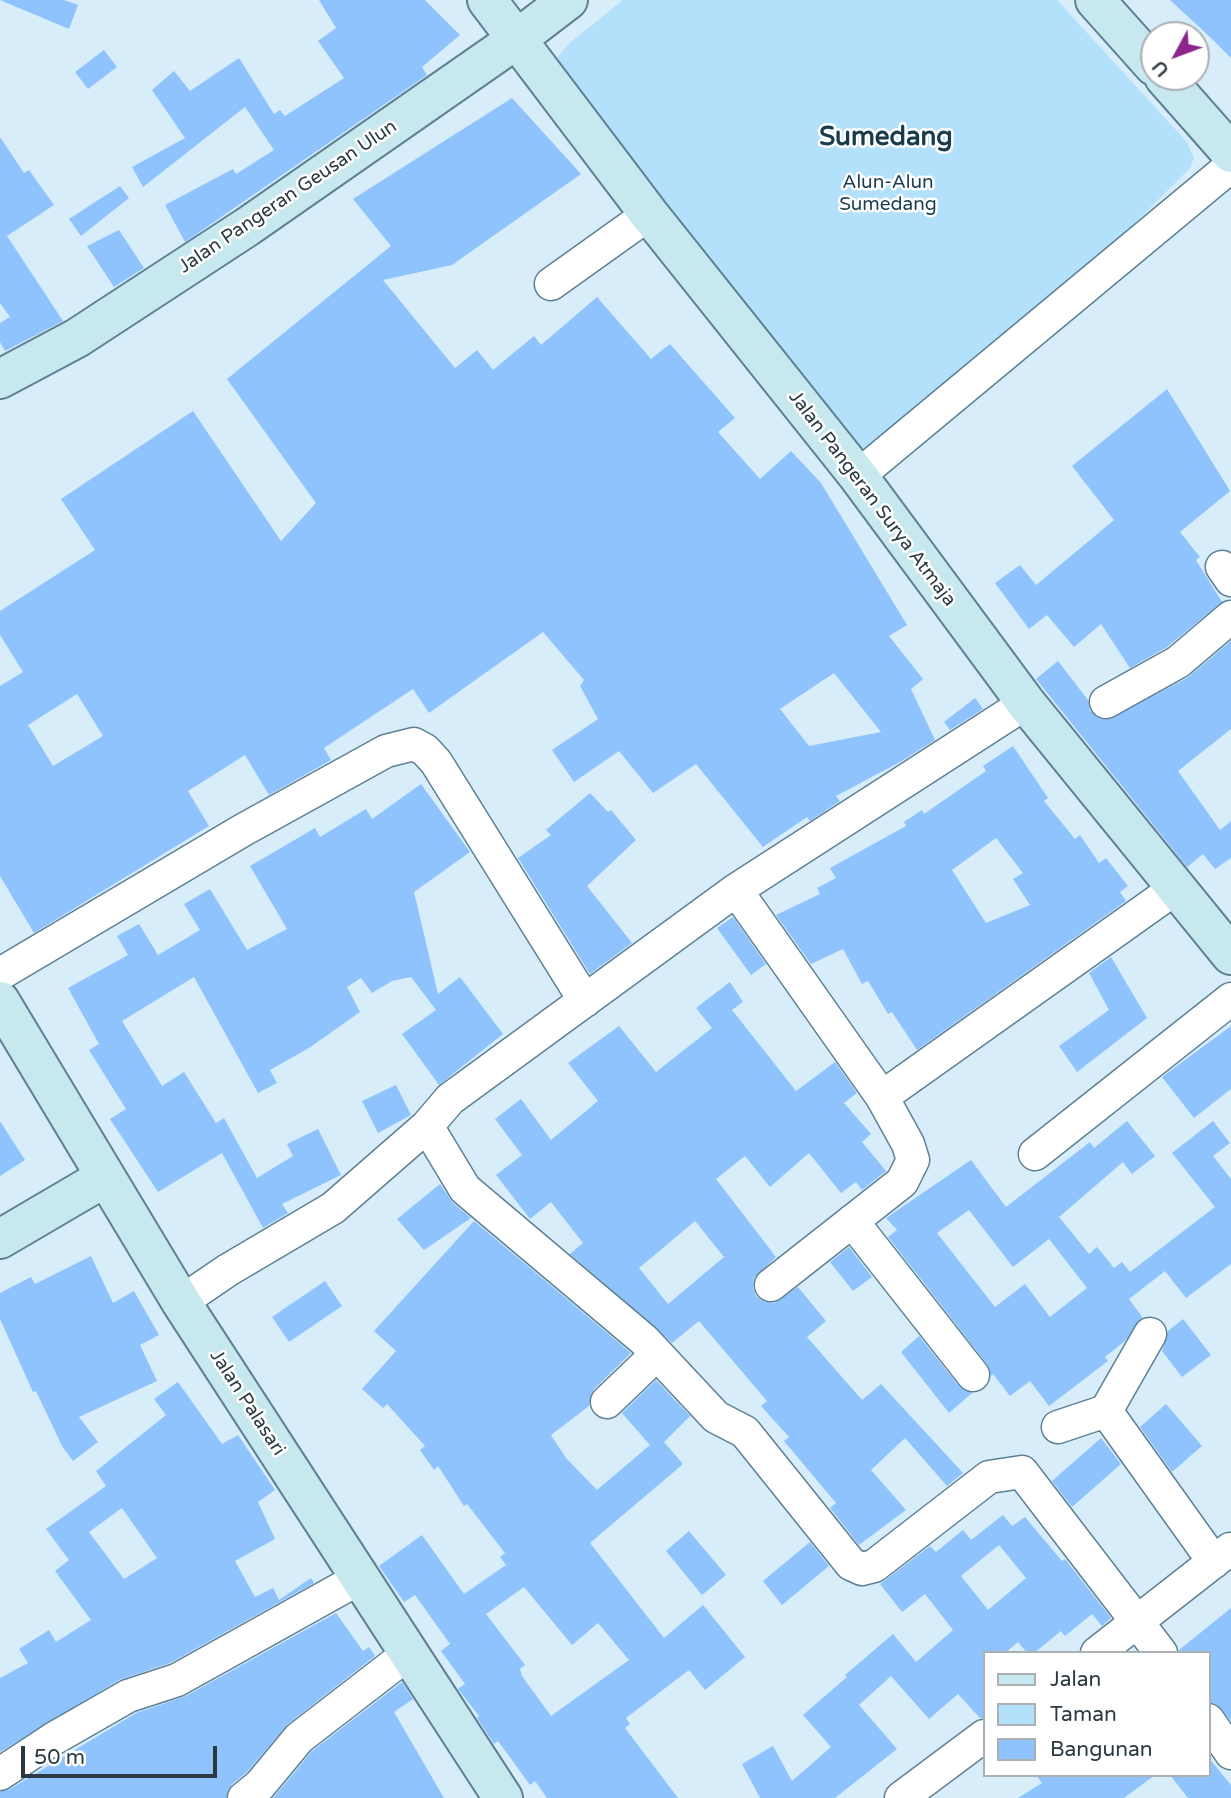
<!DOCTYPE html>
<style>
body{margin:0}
#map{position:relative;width:1231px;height:1798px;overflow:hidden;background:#d7edfa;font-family:"Varela Round",sans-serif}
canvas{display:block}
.legend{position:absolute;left:983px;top:1651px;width:228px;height:126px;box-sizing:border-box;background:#fff;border:2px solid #aab0b3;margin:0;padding:9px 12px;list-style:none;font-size:21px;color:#2b3a42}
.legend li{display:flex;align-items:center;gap:14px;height:35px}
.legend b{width:35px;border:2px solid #aab0b3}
.north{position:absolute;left:1140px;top:21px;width:70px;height:70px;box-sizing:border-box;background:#fff;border:2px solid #aab0b3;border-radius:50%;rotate:229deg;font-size:19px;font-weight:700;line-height:28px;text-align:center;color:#2b3a42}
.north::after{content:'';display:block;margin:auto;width:24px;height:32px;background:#8d258b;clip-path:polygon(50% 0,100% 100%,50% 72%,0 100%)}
.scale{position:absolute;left:21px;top:1746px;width:196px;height:32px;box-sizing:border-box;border:4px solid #2b3a42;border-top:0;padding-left:9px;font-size:21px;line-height:24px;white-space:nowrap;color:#2b3a42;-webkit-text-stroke:5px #fff;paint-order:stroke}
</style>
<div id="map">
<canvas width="1231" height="1798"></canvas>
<ul class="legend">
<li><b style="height:9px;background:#c8e8ef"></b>Jalan</li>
<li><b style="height:19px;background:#b3e1fc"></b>Taman</li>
<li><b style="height:19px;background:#8fc3fe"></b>Bangunan</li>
</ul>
<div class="north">U</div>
<div class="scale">50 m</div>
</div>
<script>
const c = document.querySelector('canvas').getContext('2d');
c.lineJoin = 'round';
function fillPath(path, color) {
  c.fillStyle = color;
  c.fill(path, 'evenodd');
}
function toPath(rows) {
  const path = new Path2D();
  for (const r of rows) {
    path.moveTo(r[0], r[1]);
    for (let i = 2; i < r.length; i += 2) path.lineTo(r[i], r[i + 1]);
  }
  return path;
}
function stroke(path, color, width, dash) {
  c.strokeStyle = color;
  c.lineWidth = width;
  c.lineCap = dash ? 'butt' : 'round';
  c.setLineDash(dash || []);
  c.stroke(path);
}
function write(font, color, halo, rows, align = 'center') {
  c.font = font + ' "Varela Round",sans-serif';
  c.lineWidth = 5;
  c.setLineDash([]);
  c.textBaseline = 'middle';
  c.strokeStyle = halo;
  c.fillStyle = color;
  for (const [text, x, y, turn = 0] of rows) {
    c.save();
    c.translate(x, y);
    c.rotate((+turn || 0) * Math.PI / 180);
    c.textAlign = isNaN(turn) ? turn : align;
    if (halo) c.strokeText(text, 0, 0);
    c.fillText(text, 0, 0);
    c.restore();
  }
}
const green = toPath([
 [623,0,1057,0,1186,141,1194,158,1190,168,1029,329,859,472,553,70,558,56,571,42]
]);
const building = toPath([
 [0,0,64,0,78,5,69,29],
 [319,0,425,0,460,35,422,67,427,75,185,242,165,205,233,169,236,174,274,150,245,107,143,187,132,167,185,138,152,90,174,71,190,91,239,58,274,114,280,110,285,116,344,78,318,41,336,28],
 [1170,0,1231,0,1231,58,1211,38],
 [104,50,117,67,88,89,75,72],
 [512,98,581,174,452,265,383,280,455,368,477,350,493,370,534,336,541,345,597,297,651,359,670,344,735,418,718,432,760,479,791,451,821,483,907,625,889,636,923,679,911,689,935,740,900,762,836,796,840,801,810,821,807,817,763,847,696,764,653,793,619,751,574,782,552,750,598,719,580,686,584,680,543,632,429,713,413,689,324,748,331,760,269,795,245,755,188,791,209,826,34,933,0,876,0,686,23,672,0,635,0,611,95,550,61,499,193,411,281,541,316,503,227,379,391,246,353,199],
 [834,673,881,732,809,746,780,709],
 [77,694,103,736,53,766,28,725],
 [0,137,24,173,29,170,54,205,7,236,63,321,5,351,0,342,0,323,10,317,0,303],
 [120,186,129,198,81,236,69,219],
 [119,230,144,268,114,287,87,246],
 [1167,389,1230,491,1180,532,1200,557,1196,560,1222,602,1167,647,1130,668,1101,624,1074,647,1047,615,1029,629,995,583,1020,565,1036,585,1114,520,1072,466],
 [1231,641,1231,729,1178,771,1220,830,1231,821,1231,858,1215,869,1203,854,1187,867,1036,679,1058,661,1088,700,1090,711,1106,720,1187,678],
 [975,698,983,709,950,730,944,722],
 [1013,746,1048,798,1044,801,1075,839,1080,835,1099,863,1106,858,1128,886,1120,892,1126,901,917,1050,892,1012,888,1014,868,981,862,984,843,949,811,964,776,915,820,894,817,888,836,878,830,868,906,826,904,822,922,810,924,814,986,771,983,766],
 [996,838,1023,873,1013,879,1030,905,986,923,952,870],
 [421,784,470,852,414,892,438,994,460,977,503,1034,439,1085,402,1034,436,1010,411,977,392,981,372,993,361,978,347,987,360,1012,309,1048,270,1070,277,1083,258,1093,194,977,122,1021,162,1086,184,1072,216,1123,224,1118,257,1178,293,1156,287,1144,318,1129,341,1175,282,1204,288,1213,263,1228,222,1153,158,1192,110,1119,126,1109,89,1050,99,1044,68,988,128,955,117,936,139,924,158,955,200,930,184,904,210,889,247,950,287,929,250,866,315,828,320,837,366,809,372,819],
 [590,793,608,812,611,810,636,840,587,886,632,943,590,974,518,858,551,835,546,830],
 [733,917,766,964,751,975,717,928],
 [1111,957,1147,1018,1077,1072,1059,1046,1109,1010,1089,973],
 [730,982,743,1002,732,1010,796,1091,835,1062,857,1093,844,1103,871,1134,862,1142,886,1171,862,1190,856,1182,841,1193,809,1153,770,1187,745,1156,716,1179,776,1257,754,1278,753,1287,756,1296,765,1302,774,1303,798,1287,826,1321,807,1337,862,1400,881,1384,963,1473,947,1486,905,1438,871,1470,906,1510,859,1545,830,1508,836,1503,784,1441,789,1437,761,1406,767,1401,699,1321,672,1343,570,1254,583,1243,551,1202,530,1219,496,1175,522,1155,495,1119,521,1099,551,1140,598,1101,568,1063,619,1026,656,1072,712,1028,696,1008],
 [695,1221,724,1257,668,1304,639,1268],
 [1231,1026,1231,1089,1194,1118,1162,1077],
 [396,1085,411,1115,378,1133,362,1101],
 [0,1121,25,1160,0,1176],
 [1127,1121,1155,1156,1132,1174,1123,1162,1059,1217,1089,1254,1097,1247,1114,1268,1122,1262,1130,1272,1215,1207,1172,1153,1213,1121,1230,1143,1213,1156,1231,1179,1231,1264,1186,1298,1165,1271,1129,1299,1143,1318,1125,1341,1105,1357,1108,1361,1049,1406,1030,1381,1010,1396,993,1374,991,1376,987,1364,888,1237,897,1230,886,1218,971,1160,1006,1207,1090,1142,1094,1148],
 [969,1210,1013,1267,1049,1239,1087,1288,1050,1317,1025,1284,995,1307,937,1233],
 [440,1184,453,1203,471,1218,424,1250,397,1219],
 [474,1221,631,1353,594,1389,589,1406,551,1435,566,1458,597,1490,650,1445,622,1413,656,1380,690,1416,664,1442,683,1464,590,1543,664,1638,703,1605,745,1657,705,1690,689,1670,626,1718,630,1724,625,1728,678,1798,547,1798,535,1781,530,1785,498,1741,494,1744,477,1718,479,1716,458,1689,465,1684,441,1651,450,1644,415,1595,404,1602,379,1566,422,1535,464,1594,506,1565,500,1557,505,1553,467,1504,464,1506,438,1466,434,1470,420,1450,425,1446,387,1404,383,1408,362,1389,396,1351,374,1331],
 [524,1587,572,1645,598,1623,629,1660,551,1716,522,1676,520,1669,525,1665,486,1614],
 [849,1247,872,1277,853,1291,830,1262],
 [91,1256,113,1303,134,1291,159,1335,140,1345,157,1381,79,1417,98,1442,73,1461,62,1446,36,1391,33,1392,0,1319,0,1293,31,1277,35,1284],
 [325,1281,342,1306,289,1342,272,1317],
 [1183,1319,1211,1355,1182,1377,1162,1351,1168,1331],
 [919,1336,959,1386,972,1393,949,1413,901,1352],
 [178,1382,222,1444,238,1435,275,1490,258,1502,275,1539,235,1561,255,1597,273,1588,279,1600,311,1578,314,1583,170,1663,119,1680,0,1752,0,1678,28,1663,19,1649,49,1630,56,1642,91,1620,55,1571,69,1560,46,1529,106,1486,96,1471,166,1415,154,1399],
 [122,1508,157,1558,124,1579,89,1532],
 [1166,1404,1202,1446,1172,1472,1140,1427],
 [1101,1438,1121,1464,1072,1507,1052,1481],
 [1003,1515,1012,1526,1025,1517,1062,1561,1065,1559,1111,1618,1102,1626,1092,1614,1065,1636,1061,1631,1034,1653,1027,1653,1018,1642,1005,1653,984,1653,984,1718,980,1718,958,1694,929,1719,891,1676,859,1705,897,1749,835,1798,760,1798,742,1764,773,1746,792,1781,831,1747,803,1715,847,1677,845,1675,893,1634,916,1662,953,1630,925,1594,902,1612,880,1584,930,1546,936,1552,963,1530,971,1540],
 [999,1545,1026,1578,988,1610,961,1576],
 [689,1531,726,1575,702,1595,666,1551],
 [810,1542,829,1566,782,1605,763,1581],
 [1231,1608,1231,1721,1216,1704,1208,1702,1208,1653,1179,1653,1179,1650],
 [336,1613,363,1651,369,1647,375,1656,288,1724,247,1772,232,1784,226,1798,0,1798,0,1792,10,1789,136,1713,186,1696],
 [402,1682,413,1699,394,1712,444,1798,273,1798,312,1751],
 [1208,1757,1231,1785,1231,1798,1188,1798,1170,1775,1208,1775],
 [1036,1775,1155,1775,1124,1798,1018,1798,1042,1783]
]);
const street = toPath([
 [551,284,649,214],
 [858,476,1231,166],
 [1222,567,1231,580],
 [1106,702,1178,662,1231,617],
 [736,890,882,1097,908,1144,913,1160,902,1182,771,1285],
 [0,974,243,830,386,751,414,744,425,750,436,762,585,1001],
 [882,1097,1176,888],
 [427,1126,465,1189,644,1340,716,1417,745,1432,851,1564,862,1569,874,1566,989,1477,1022,1472,1161,1653],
 [1035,1154,1231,999],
 [852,1221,973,1375],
 [181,1302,228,1270,333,1208,427,1126,450,1099,736,890,1026,703],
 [1150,1334,1106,1411,1214,1562],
 [607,1402,657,1354],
 [1058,1427,1106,1411],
 [1097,1653,1230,1549],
 [1208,1720,1231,1753],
 [0,1774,53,1739,128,1696,177,1680,360,1578],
 [244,1798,260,1785,299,1738,409,1653],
 [901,1798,984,1736]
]);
const secondary = toPath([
 [487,0,649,214,858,476,1026,703,1231,955],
 [1095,0,1154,66],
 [1164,77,1231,153],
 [0,379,77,338,247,227,517,39,568,0],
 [0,1001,181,1302,503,1798],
 [0,1239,104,1178]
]);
const parkNames = [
 ["Alun-Alun",888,183],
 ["Sumedang",888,205]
];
const streetNames = [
 ["Jalan Pangeran Geusan Ulun",288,197,-34],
 ["Jalan Pangeran Surya Atmaja",872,499,53],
 ["Jalan Palasari",247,1403,57]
];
const districtNames = [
 ["Sumedang",886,138]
];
fillPath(green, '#b3e1fc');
fillPath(building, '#8fc3fe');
stroke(street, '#5e8094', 35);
stroke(secondary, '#5e8094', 42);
stroke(street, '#fff', 32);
stroke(secondary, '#c8e8ef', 38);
write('19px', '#1a3e50', '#fff', parkNames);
write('19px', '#2b3a42', '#fff', streetNames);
write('bold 26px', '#1a3b4c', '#fff', districtNames);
</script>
